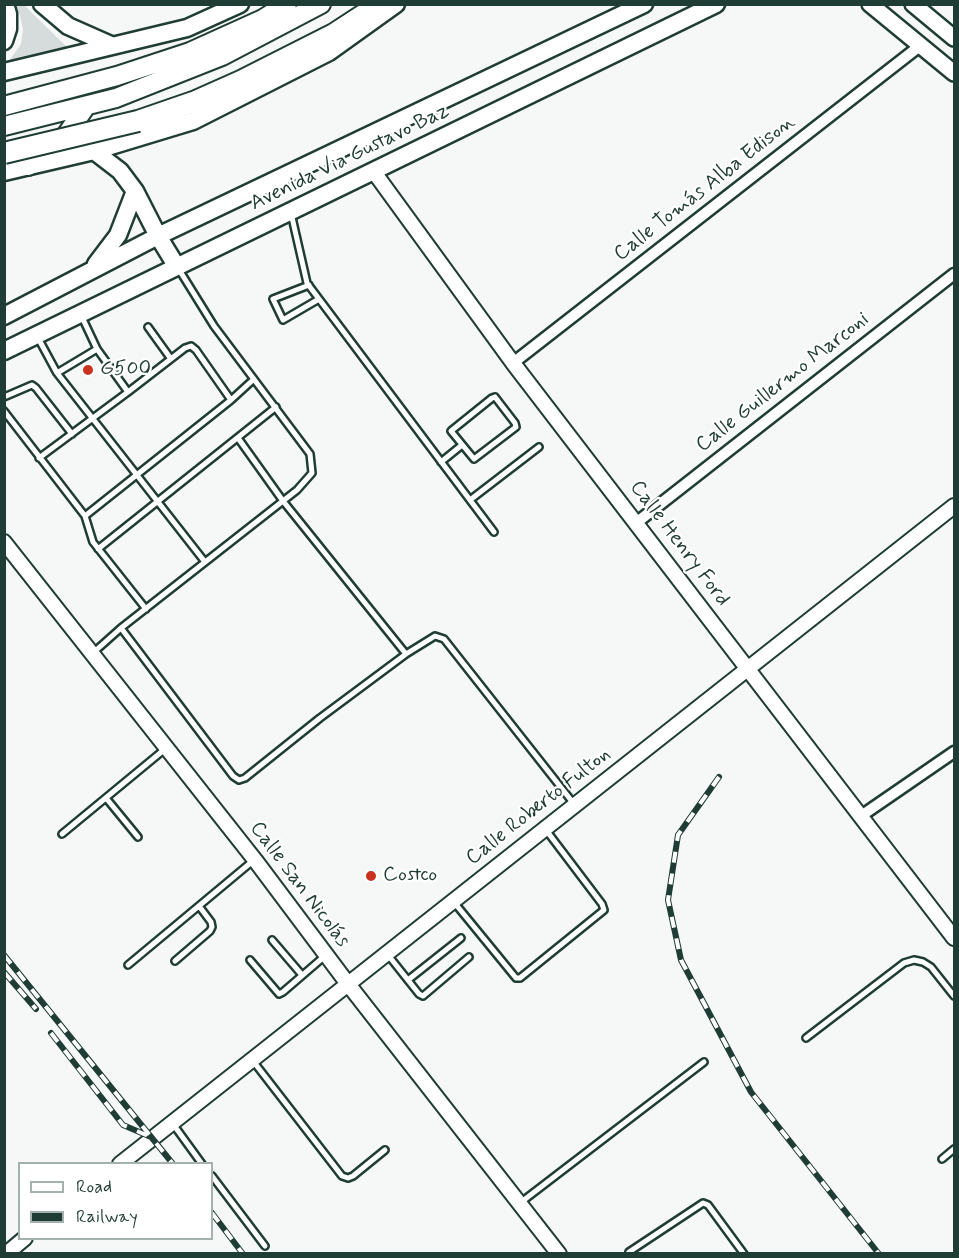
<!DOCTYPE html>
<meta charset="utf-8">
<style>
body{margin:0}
#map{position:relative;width:959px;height:1258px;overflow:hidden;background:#f6f7f7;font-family:Mynerve,sans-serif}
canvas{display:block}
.frame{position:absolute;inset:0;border:6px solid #1f3d34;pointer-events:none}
.legend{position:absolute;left:18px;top:1162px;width:195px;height:78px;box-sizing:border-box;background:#fff;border:2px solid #a5b1ae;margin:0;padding:8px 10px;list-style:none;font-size:18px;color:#1f3d34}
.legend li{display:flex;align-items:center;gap:12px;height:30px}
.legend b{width:30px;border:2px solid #a5b1ae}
</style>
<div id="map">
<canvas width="959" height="1258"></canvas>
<div class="frame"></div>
<ul class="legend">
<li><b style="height:8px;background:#fff"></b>Road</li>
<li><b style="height:8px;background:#1f3d34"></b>Railway</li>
</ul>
</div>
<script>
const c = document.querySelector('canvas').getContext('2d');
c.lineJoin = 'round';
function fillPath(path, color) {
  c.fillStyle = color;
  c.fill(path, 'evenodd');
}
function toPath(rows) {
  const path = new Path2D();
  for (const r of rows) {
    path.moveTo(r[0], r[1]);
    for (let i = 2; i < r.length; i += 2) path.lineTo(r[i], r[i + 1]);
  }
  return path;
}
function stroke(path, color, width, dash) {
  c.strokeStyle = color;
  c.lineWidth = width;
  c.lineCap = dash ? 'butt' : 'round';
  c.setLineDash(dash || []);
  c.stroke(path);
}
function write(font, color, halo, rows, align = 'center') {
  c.font = font + ' Mynerve,sans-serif';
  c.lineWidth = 4.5;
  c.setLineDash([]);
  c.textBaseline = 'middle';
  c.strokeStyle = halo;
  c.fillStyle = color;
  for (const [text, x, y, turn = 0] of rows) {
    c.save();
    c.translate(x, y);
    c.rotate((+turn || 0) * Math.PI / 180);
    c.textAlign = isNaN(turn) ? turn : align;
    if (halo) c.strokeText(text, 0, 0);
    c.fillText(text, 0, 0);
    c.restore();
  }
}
const green = toPath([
 [14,5,24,5,69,49,6,65,21,44,23,30,20,15]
]);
const service = toPath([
 [291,213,307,283,494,532],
 [309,285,273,299,283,320,319,299],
 [148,327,171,359],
 [37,336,57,373,205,562],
 [57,373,97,349],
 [128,392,185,348,191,346,196,350,231,400,254,379],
 [4,397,32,385,36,388,72,434],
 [495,397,515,423,516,427,474,459,451,431,492,398,495,397],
 [4,411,85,516,93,542,146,609],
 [39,458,128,392,97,349,81,315],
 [441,462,462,445],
 [470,500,539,447],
 [85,516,231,400],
 [98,549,276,407],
 [121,628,233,776,239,780,245,778,320,718,406,654,283,501,238,438],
 [94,652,121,628,297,490,312,473,310,454,214,326,178,268],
 [406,654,435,636,444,639,574,804],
 [106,798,138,837],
 [62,834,165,749],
 [453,901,516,978,520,978,604,910,602,904,546,830],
 [272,940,302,975],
 [388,955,419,994,423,996,469,957],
 [250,960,279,994,283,992,326,955],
 [175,961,210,931,212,927,211,922,199,906],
 [128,965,254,860],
 [408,980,461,938],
 [806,1038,904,963,914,960,923,962,931,967,954,996],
 [253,1061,342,1176,348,1178,353,1176,385,1150],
 [173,1124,202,1164],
 [942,1159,954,1149],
 [212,1176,265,1246],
 [520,1203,704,1062],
 [629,1252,703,1203,708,1205,744,1254]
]);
const minor = toPath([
 [513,363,921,45],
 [636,523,954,274],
 [861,816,954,752]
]);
const tertiary = toPath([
 [374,172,513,363,954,938],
 [4,542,255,860,348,984,559,1254],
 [120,1164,954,506],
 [6,1254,25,1238]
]);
const secondary = toPath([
 [870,4,954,73],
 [913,4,954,38]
]);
const primary = toPath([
 [42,4,68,26,111,45],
 [4,41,8,29,8,14,5,4],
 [4,72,187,28,240,4],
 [94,151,120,171,135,191,158,236,177,267],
 [4,172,94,151,193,121,329,52,396,4],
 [96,264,118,235,135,191],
 [4,316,158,236,644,4],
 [4,351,716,4]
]);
const trunk = toPath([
 [4,106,117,76,190,52,263,19,287,4],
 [4,126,116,98,222,56,321,4],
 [28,166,55,146,67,134,86,106]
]);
const motorway = toPath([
 [138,121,196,101,241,81,334,34,380,4]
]);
const rail = toPath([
 [719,777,678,835,668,900,681,960,751,1092,879,1254],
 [4,955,173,1164],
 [4,972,36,1009],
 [51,1033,123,1125,151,1137],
 [212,1213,243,1254]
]);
const motorwayBridge = toPath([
 [4,153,138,121]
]);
const markers = [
 [88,370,6,"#c8321e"],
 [371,876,6,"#c8321e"]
];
const streetNames = [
 ["Avenida Via Gustavo Baz",350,158,-26],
 ["Calle Tomás Alba Edison",705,189,-38],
 ["Calle Guillermo Marconi",783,383,-38],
 ["Calle Henry Ford",679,544,53],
 ["Calle Roberto Fulton",539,807,-38],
 ["Calle San Nicolás",299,885,53]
];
const poiNames = [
 ["G500",100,370],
 ["Costco",383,876]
];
fillPath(green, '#d6dcdb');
stroke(service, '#1f3d34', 10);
stroke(minor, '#1f3d34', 15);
stroke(tertiary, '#1f3d34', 18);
stroke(secondary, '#1f3d34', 20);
stroke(primary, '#1f3d34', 21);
stroke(trunk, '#1f3d34', 22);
stroke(motorway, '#1f3d34', 24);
stroke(service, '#fff', 5);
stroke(minor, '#fff', 10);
stroke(tertiary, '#fff', 14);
stroke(secondary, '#fff', 15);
stroke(primary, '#fff', 16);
stroke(trunk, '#fff', 18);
stroke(motorway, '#fff', 20);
stroke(rail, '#1f3d34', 6);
stroke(rail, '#fff', 4, [11]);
stroke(motorwayBridge, '#1f3d34', 24, []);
stroke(motorwayBridge, '#fff', 20);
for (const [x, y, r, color] of markers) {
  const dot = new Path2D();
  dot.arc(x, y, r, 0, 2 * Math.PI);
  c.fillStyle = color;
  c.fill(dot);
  stroke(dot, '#fff', 2);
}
write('21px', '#1f3d34', '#fff', streetNames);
write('21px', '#1f3d34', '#fff', poiNames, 'left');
</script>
